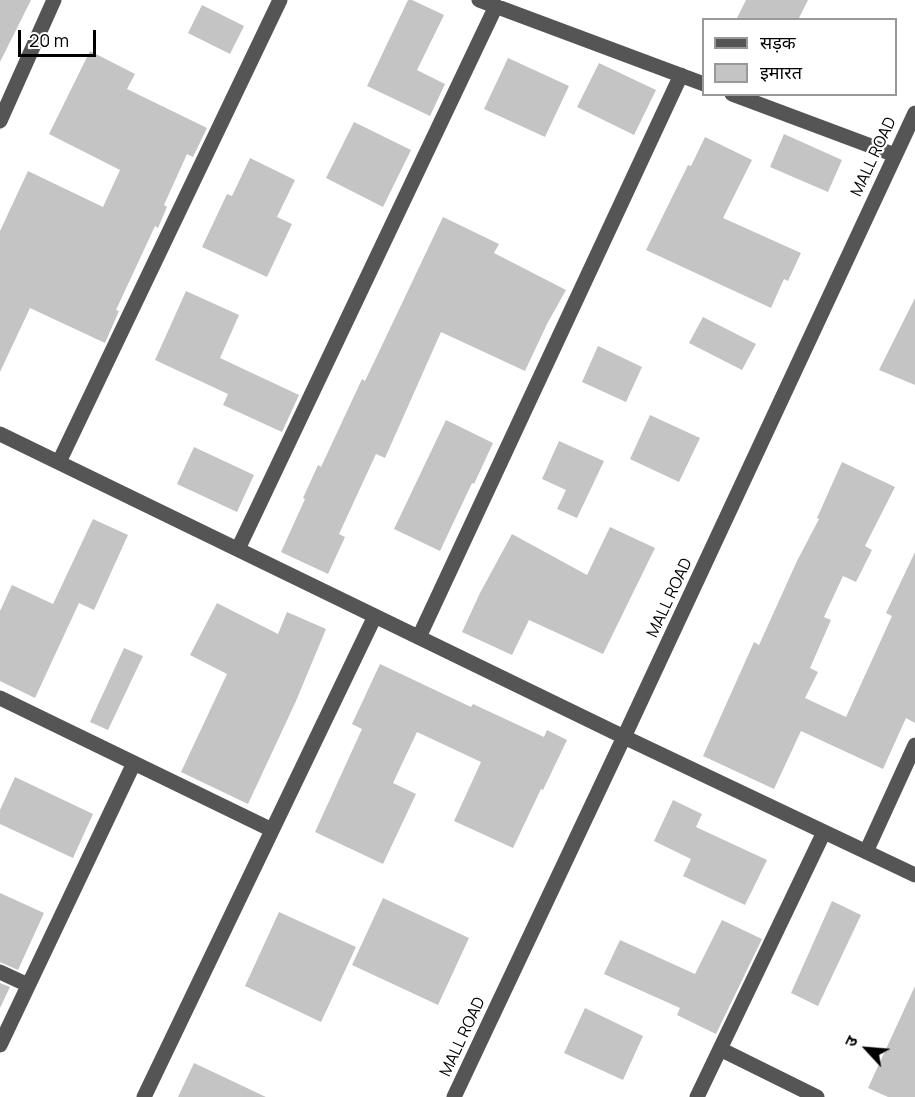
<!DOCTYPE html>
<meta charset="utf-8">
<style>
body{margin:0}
#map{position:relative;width:915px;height:1097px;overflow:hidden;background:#fff;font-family:Manrope,"Noto Sans Devanagari",sans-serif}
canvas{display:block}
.legend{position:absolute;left:702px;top:18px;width:195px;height:78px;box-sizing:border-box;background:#fff;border:2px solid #999;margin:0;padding:8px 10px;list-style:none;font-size:18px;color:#000}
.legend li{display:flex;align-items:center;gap:12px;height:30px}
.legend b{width:30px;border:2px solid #999}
.north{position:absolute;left:837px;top:1019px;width:60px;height:60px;-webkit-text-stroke:4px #fff;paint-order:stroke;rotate:296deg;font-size:16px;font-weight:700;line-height:24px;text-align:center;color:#000}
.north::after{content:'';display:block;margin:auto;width:21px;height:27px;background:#000;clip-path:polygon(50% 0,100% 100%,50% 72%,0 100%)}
.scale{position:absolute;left:18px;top:30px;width:78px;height:27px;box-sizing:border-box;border:3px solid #000;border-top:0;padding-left:8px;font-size:18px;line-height:21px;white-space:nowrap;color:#000;-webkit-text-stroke:4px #fff;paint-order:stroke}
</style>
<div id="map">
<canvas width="915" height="1097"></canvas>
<ul class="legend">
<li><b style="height:8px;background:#555"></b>सड़क</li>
<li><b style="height:16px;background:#c4c4c4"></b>इमारत</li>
</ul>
<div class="north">उ</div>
<div class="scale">20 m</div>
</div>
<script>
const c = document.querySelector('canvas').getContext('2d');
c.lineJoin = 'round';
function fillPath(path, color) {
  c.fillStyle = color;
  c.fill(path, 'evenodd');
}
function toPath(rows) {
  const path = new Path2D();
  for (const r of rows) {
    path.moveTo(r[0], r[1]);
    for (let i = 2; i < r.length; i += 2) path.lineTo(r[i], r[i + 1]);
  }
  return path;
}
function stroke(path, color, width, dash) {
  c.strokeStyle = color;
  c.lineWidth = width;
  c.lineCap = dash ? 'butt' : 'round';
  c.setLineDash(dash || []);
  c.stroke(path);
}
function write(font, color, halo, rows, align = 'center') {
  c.font = font + ' Manrope,sans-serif';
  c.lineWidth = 4.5;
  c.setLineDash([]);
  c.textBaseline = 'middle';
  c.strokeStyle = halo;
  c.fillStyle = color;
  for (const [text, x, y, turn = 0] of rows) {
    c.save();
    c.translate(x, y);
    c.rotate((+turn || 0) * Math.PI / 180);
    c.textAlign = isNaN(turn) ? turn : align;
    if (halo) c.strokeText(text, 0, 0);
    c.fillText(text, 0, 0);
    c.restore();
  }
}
const building = toPath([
 [0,0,31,0,0,62],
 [408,0,412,0,444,15,417,70,445,84,430,116,367,86],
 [746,0,808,0,798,20,736,20],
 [202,5,244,26,230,54,188,33],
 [90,51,135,74,127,89,207,128,193,157,187,154,164,205,167,207,158,228,155,226,116,310,119,311,105,343,30,308,0,372,0,231,28,171,103,207,120,170,49,134],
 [508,58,569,86,545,137,484,109],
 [599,63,656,90,634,135,577,107],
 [354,122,411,150,383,207,326,178],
 [784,134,842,160,828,192,770,167],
 [705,137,752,160,723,218,801,253,788,281,784,279,771,308,646,250,688,165,691,166],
 [250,158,295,180,277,217,292,224,267,277,202,247,227,194,232,196],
 [443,217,499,244,494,253,566,290,547,324,525,371,441,332,385,458,376,454,339,534,345,537,328,574,281,552,305,499,303,498,318,465,321,467,362,379,365,381],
 [186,291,239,315,220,358,299,395,282,432,223,405,228,394,155,360],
 [915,298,915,385,879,370],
 [703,317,756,344,742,370,689,343],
 [598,346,642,367,626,402,582,382],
 [650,415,700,438,679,482,630,459],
 [446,420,493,443,474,484,472,483,440,551,394,529],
 [559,441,604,461,577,518,557,509,566,490,542,479],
 [194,447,254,475,237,512,177,484],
 [842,462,895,487,865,546,872,550,856,582,843,576,824,617,831,620,810,668,818,672,805,698,846,717,892,616,886,613,915,552,915,723,906,718,883,769,801,731,774,789,703,756,754,642,759,645,797,561,819,519,817,518],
 [93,519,128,535,94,610,79,603,35,698,0,681,0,611,12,585,53,604],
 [610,527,655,548,603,654,529,620,512,655,462,632,480,593,512,534,587,575],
 [217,603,278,634,287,612,326,629,296,701,248,804,181,772,227,674,190,655],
 [124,648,143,656,108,730,90,722],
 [380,664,471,707,473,704,544,737,547,730,567,740,543,790,541,789,513,848,454,821,481,762,417,732,393,783,416,794,383,864,315,832,362,729,352,724],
 [15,777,93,814,73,858,0,824,0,810],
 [673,800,702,814,696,827,767,860,745,905,683,876,691,859,654,841],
 [0,893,44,913,18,970,0,962],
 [383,898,469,938,438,1005,352,965],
 [832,901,861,915,818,1006,791,993],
 [279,912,356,947,321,1022,245,986],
 [722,920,762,939,716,1034,677,1015,680,1008,604,974,620,940,695,974],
 [0,983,10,987,0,1008],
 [915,986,915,1097,888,1097,868,1088],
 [585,1008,643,1036,623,1080,564,1053],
 [194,1063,266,1097,178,1097]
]);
const minor = toPath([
 [479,0,704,84],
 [732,94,895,155],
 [0,121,54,0],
 [0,434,624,737,915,875],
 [59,462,280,0],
 [238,549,496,6],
 [419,637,681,75],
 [0,698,272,830],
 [866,852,915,745],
 [0,972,28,985],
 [0,1045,134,763],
 [720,1049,817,1097],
 [144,1097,375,616],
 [454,1097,624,737,915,113],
 [697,1097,824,832]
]);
const streetNames = [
 ["MALL ROAD",874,157,-65],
 ["MALL ROAD",670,598,-65],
 ["MALL ROAD",463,1037,-65]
];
fillPath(building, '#c4c4c4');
stroke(minor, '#555', 15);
write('16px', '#000', '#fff', streetNames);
</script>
